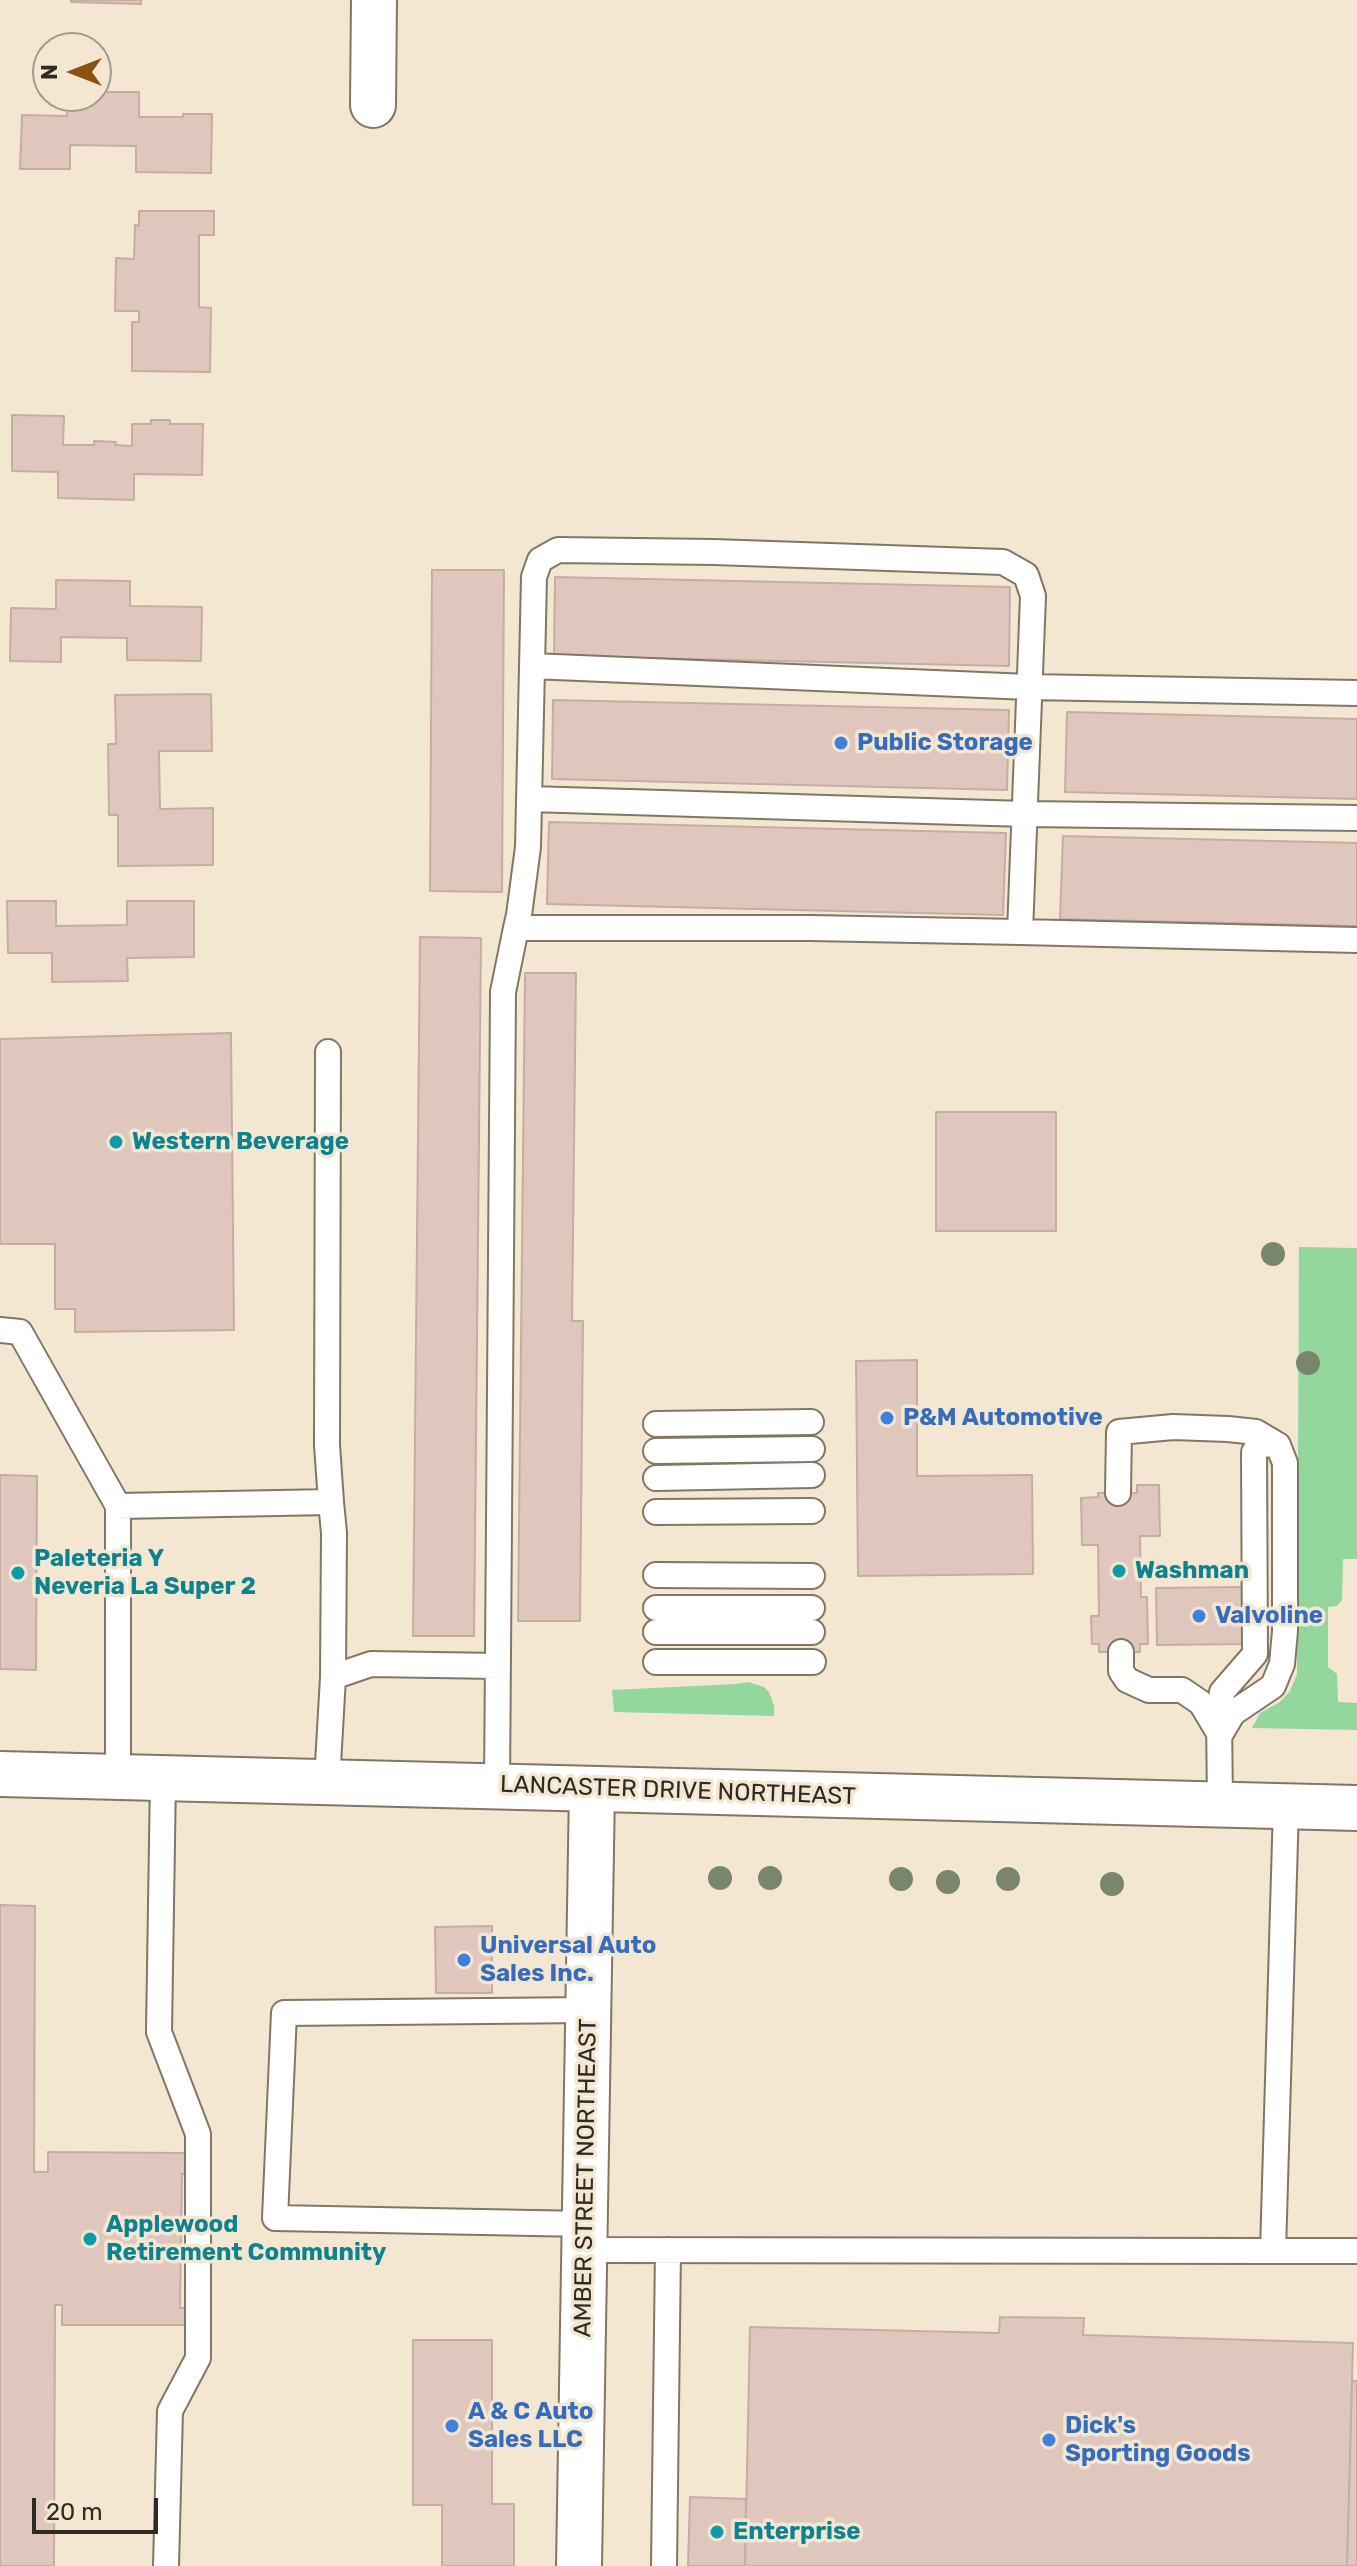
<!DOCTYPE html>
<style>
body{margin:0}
#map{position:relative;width:1357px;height:2566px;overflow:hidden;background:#f3e7d2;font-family:Rubik,sans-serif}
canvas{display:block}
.north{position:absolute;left:32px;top:32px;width:80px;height:80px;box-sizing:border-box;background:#f3e7d2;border:2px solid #a59b8c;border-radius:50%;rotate:270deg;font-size:22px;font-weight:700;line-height:32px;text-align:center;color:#2f2a22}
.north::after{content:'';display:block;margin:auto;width:28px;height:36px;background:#8d520f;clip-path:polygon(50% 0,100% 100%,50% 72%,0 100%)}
.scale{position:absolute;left:32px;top:2498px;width:126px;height:36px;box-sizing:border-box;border:4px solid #2f2a22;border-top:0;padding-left:10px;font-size:24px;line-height:28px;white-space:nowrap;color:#2f2a22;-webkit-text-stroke:6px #f3e7d2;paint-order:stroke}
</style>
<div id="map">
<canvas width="1357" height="2566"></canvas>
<div class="north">N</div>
<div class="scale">20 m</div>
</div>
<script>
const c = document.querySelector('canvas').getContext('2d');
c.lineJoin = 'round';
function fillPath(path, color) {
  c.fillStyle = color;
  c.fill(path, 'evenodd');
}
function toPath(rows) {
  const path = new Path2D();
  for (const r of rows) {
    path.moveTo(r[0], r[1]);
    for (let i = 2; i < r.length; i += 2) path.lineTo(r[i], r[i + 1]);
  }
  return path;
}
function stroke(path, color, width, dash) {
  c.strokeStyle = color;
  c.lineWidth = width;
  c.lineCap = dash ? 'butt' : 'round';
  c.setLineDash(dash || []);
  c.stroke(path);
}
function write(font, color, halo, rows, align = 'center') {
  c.font = font + ' Rubik,sans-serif';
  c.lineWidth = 7;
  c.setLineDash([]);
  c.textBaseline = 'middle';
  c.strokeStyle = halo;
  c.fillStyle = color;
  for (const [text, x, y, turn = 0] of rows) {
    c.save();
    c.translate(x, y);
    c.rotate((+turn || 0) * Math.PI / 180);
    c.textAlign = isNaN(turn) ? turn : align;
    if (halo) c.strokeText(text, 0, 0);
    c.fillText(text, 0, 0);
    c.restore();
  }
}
const green = toPath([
 [1299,1247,1357,1248,1357,1559,1343,1559,1342,1600,1337,1606,1328,1607,1328,1667,1337,1674,1338,1702,1357,1703,1357,1730,1252,1728,1260,1713,1280,1702,1290,1691,1297,1674],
 [748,1682,764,1687,769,1692,774,1706,774,1716,614,1712,612,1690,736,1684]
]);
const building = toPath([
 [71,0,141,0,141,4,71,2,71,0],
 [96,92,139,92,139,117,183,117,183,114,212,114,211,173,136,172,136,146,70,145,70,169,20,169,22,115,67,116,67,96,96,96,96,92],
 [139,211,214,211,214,235,199,235,199,307,211,308,210,372,132,371,132,322,139,322,139,311,115,311,116,258,134,259,135,225,139,226,139,211],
 [12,415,64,416,63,445,94,445,94,441,116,442,115,445,132,446,132,424,151,424,151,420,170,420,170,424,203,424,202,475,134,474,134,500,58,498,58,472,12,471,12,415],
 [432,570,504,570,502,892,430,891,432,570],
 [555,577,1010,587,1009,666,554,656,555,577],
 [56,580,130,581,130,606,202,607,201,661,127,660,127,638,61,637,61,662,10,661,11,608,56,609,56,580],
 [211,694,212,751,159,751,160,809,213,808,213,865,118,866,118,815,109,815,108,744,116,744,115,695,211,694],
 [553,700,1009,710,1007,790,552,779,553,700],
 [1067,712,1357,719,1357,799,1065,792,1067,712],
 [549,822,1006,833,1003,915,547,904,549,822],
 [1063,836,1357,843,1357,926,1060,919,1063,836],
 [7,901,56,901,56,926,127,925,127,901,194,901,194,957,127,958,128,981,52,982,52,953,8,953,7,901],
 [420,937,481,938,474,1636,413,1636,420,937],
 [525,973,576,973,572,1321,583,1321,580,1621,518,1621,525,973],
 [231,1033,234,1330,75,1332,75,1309,55,1309,55,1244,0,1244,0,1039,231,1033],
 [936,1112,1056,1112,1056,1231,936,1231,936,1112],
 [917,1360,917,1476,1032,1475,1033,1574,858,1576,856,1361,917,1360],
 [0,1475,37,1476,36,1670,0,1669,0,1475],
 [1137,1485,1159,1485,1160,1536,1140,1536,1141,1597,1147,1597,1148,1644,1140,1644,1140,1652,1099,1652,1099,1644,1092,1644,1091,1616,1099,1616,1098,1545,1082,1545,1081,1498,1098,1497,1098,1493,1137,1493,1137,1485],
 [1242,1587,1242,1644,1157,1645,1156,1588,1242,1587],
 [0,1905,35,1906,34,2172,48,2172,48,2152,186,2153,186,2174,182,2174,180,2308,186,2308,185,2325,62,2325,62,2305,55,2305,54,2566,0,2566,0,1905],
 [492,1926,492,1993,436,1993,435,1927,492,1926],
 [1000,2317,1084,2318,1083,2335,1353,2343,1347,2566,745,2566,750,2327,999,2333,1000,2317],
 [413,2340,492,2340,492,2504,514,2504,514,2566,442,2566,442,2505,413,2505,413,2340],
 [1352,2381,1357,2381,1357,2566,1347,2566,1352,2381],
 [690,2497,746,2499,745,2566,688,2566,690,2497]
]);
const service = toPath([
 [532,666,1029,687,1357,693],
 [530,799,1025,814,1357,818],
 [1020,932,1357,940],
 [0,1330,20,1332,118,1506,118,1777],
 [656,1424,811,1422],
 [656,1451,812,1449],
 [656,1478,812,1475],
 [1118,1493,1119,1432,1173,1427,1228,1429,1256,1432,1278,1445,1285,1463,1285,1631,1282,1664,1273,1686,1233,1713,1220,1735],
 [331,1502,334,1533,333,1677],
 [118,1506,331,1502,327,1445,328,1052],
 [656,1512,812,1511],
 [656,1575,812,1576],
 [656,1608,812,1608],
 [656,1632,812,1632],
 [1121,1652,1121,1671,1127,1680,1149,1690,1182,1690,1201,1703,1219,1733],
 [656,1662,813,1662],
 [163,1778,159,2032,198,2134,198,2358,170,2411,166,2566],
 [327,1782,333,1677,371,1664,498,1666],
 [497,1786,503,992,516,928,519,915,528,847,534,577,540,560,558,550,714,552,1003,562,1026,575,1033,596,1020,932,810,928,516,928],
 [1220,1803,1219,1717,1222,1692,1255,1654,1254,1452,1260,1444,1278,1445],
 [1286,1806,1273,2251,1357,2251],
 [585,2224,275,2218,284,2013,588,2010],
 [585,2250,1273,2251],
 [664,2566,668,2250]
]);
const minor = toPath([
 [373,105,374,0],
 [579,2566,592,1789]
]);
const primary = toPath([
 [0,1774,1357,1808]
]);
const trees = [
 [1273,1254],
 [1308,1363],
 [720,1878],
 [770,1878],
 [901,1879],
 [1008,1879],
 [948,1882],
 [1112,1884]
];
const markers = [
 [841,743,8,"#3f7fe0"],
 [116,1142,8,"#0f9aa8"],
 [887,1418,8,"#3f7fe0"],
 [1119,1571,8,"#0f9aa8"],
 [18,1573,8,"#0f9aa8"],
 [1199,1616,8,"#3f7fe0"],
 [464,1960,8,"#3f7fe0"],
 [90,2239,8,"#0f9aa8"],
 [452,2426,8,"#3f7fe0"],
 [1049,2440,8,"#3f7fe0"],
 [717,2532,8,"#0f9aa8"]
];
const shopNames = [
 ["Public Storage",857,743],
 ["P&M Automotive",903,1418],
 ["Valvoline",1215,1616],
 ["Universal Auto",480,1946],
 ["Sales Inc.",480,1974],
 ["A & C Auto",468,2412],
 ["Sales LLC",468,2440],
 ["Dick's",1065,2426],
 ["Sporting Goods",1065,2454]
];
const cultureNames = [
 ["Western Beverage",132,1142],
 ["Paleteria Y",34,1559],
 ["Neveria La Super 2",34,1587],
 ["Washman",1135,1571],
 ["Applewood",106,2225],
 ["Retirement Community",106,2253],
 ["Enterprise",733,2532]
];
const streetNames = [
 ["LANCASTER DRIVE NORTHEAST",678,1791,2],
 ["AMBER STREET NORTHEAST",586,2178,-89]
];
fillPath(green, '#93d79d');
fillPath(building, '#e0c7be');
stroke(building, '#c6ada4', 2);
stroke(service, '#817764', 28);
stroke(minor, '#817764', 48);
stroke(primary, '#817764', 48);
stroke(service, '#fff', 24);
stroke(minor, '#fff', 44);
stroke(primary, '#fff', 44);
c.fillStyle = '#79866e';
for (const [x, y] of trees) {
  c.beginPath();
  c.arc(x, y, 12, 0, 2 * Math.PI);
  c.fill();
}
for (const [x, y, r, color] of markers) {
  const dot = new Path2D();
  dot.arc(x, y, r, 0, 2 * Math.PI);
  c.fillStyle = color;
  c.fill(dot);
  stroke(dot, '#f3e7d2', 3);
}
write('bold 24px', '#366cbe', '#f3e7d2', shopNames, 'left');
write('bold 24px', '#0d838f', '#f3e7d2', cultureNames, 'left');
write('24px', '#2f2a22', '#f3e7d2', streetNames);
</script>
